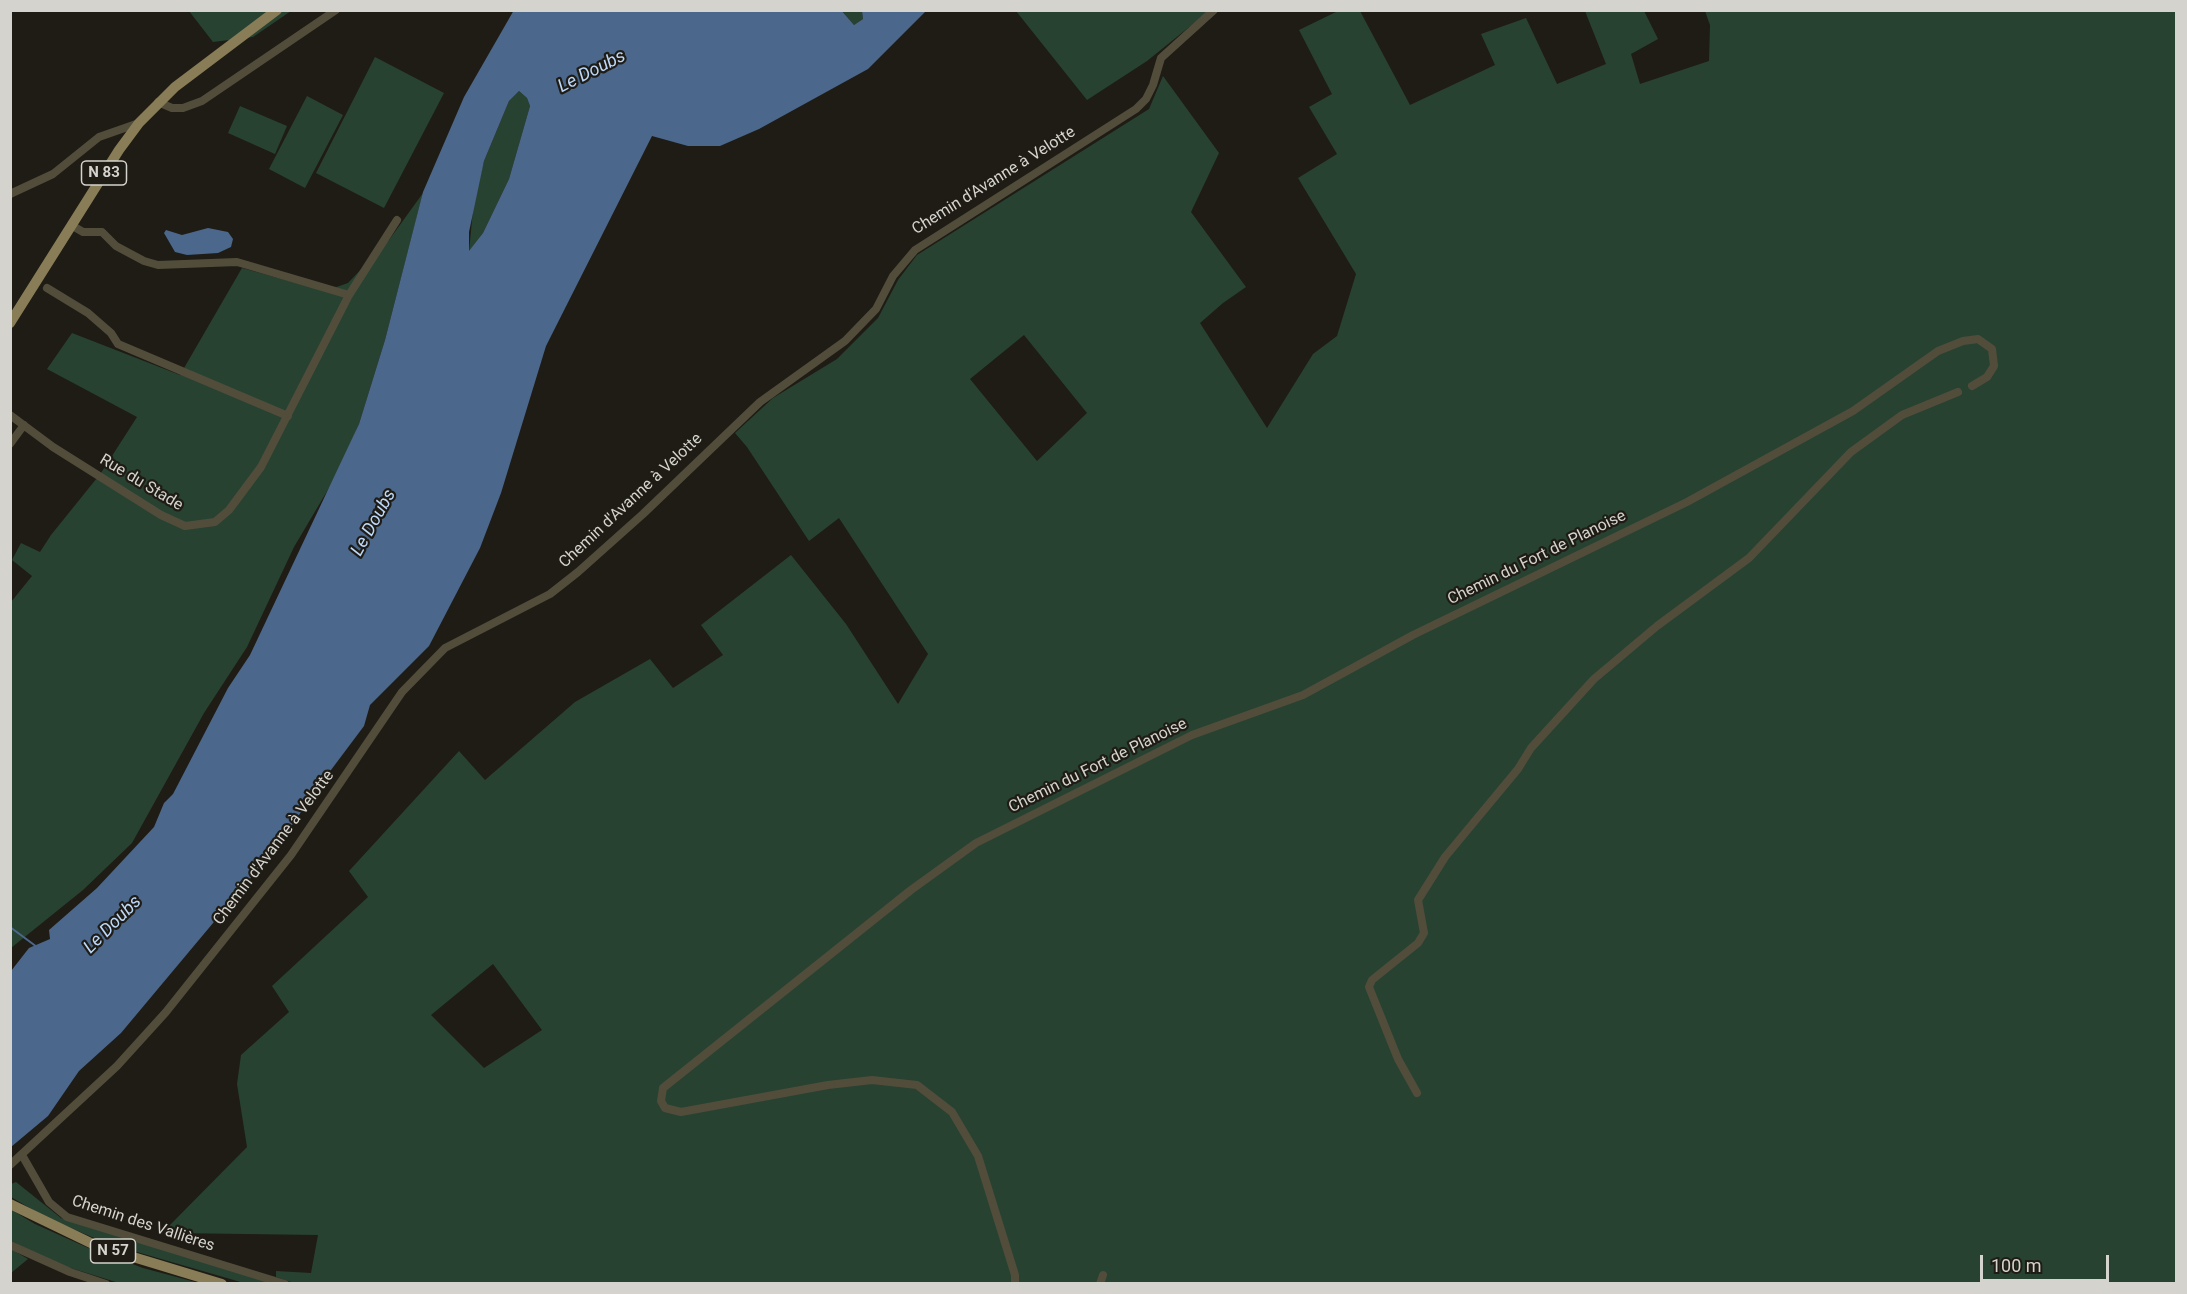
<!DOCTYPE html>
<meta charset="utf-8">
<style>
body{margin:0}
#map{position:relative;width:2187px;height:1294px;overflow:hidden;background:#1f1c15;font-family:Roboto,sans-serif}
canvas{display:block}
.frame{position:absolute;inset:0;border:12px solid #d4d3cd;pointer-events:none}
.scale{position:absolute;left:1980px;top:1255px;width:129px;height:27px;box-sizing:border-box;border:3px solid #d4d3cd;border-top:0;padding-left:8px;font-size:18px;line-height:21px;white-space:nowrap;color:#d4d3cd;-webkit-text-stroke:4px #1f1c15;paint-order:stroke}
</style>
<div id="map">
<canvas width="2187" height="1294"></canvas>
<div class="frame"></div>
<div class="scale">100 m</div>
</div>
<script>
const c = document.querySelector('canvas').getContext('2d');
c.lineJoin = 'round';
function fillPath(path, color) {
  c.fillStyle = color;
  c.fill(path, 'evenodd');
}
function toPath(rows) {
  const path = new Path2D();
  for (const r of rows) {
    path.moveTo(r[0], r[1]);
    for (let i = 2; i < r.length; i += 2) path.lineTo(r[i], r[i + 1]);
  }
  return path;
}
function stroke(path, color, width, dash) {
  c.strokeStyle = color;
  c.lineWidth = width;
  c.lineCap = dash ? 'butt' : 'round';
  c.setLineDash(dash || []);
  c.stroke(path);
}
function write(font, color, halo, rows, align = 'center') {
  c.font = font + ' Roboto,sans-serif';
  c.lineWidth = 4.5;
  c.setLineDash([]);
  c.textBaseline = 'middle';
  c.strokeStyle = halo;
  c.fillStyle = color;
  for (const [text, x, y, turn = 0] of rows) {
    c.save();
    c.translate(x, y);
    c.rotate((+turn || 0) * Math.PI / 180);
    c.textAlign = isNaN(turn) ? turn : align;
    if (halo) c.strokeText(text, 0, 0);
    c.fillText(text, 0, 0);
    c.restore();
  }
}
const green = toPath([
 [189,11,291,11,253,37,213,42],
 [842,11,862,11,863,19,854,25],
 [1016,11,1209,11,1147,61,1087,100],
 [1338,11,1360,11,1410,105,1495,65,1481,34,1526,18,1557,84,1606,64,1585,11,1644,11,1658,39,1631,54,1640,84,1709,61,1710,25,1705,11,2176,11,2176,1283,297,1284,276,1277,276,1271,311,1273,318,1235,173,1233,167,1228,247,1147,237,1084,241,1055,289,1012,272,986,368,897,349,871,459,751,485,780,575,702,650,659,673,688,723,655,701,625,791,555,846,624,898,704,928,654,839,518,809,541,747,447,735,433,773,398,837,359,878,318,898,280,917,255,1149,109,1163,76,1219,153,1191,212,1246,287,1223,303,1200,323,1267,428,1313,354,1337,336,1356,274,1298,178,1337,154,1309,107,1332,94,1299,30],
 [1024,335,1087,413,1037,461,970,379],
 [493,964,542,1030,484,1068,431,1015],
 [375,57,444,93,384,208,316,173],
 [519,91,527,98,530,106,509,179,483,233,469,252,474,199,484,161,509,101],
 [307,96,343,115,305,188,269,169],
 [240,106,287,126,275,154,228,133],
 [423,193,385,340,359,424,339,471,294,547,247,647,204,713,132,843,83,890,11,948,11,602,32,576,12,560,21,543,40,552,51,535,101,473,137,417,47,369,72,333,180,375,242,268,325,291,348,283,389,240],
 [16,1182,61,1218,272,1283,244,1283,106,1243,45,1217,11,1197,11,1184],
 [10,1209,35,1224,86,1247,143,1268,199,1283,119,1283,61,1265,11,1241],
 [11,1249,28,1259,11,1273]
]);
const water = toPath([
 [514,10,841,10,854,25,863,19,862,11,926,11,868,69,759,129,720,146,688,146,652,136,546,346,501,493,480,548,429,646,370,705,364,726,316,790,280,843,121,1033,79,1071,48,1116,11,1147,11,971,29,948,50,939,49,930,97,888,154,827,164,803,173,794,228,688,250,655,359,424,385,340,423,192,464,97],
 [519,91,527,98,530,106,509,179,483,233,469,251,469,232,484,161,509,101],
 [208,228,228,232,233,239,231,247,218,253,187,255,175,252,164,233,166,230,182,235]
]);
const stream = toPath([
 [10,927,37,947]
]);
const minor = toPath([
 [158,102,172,108,183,108,202,101,336,10],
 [10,194,53,174,99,137,139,123],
 [71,225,83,232,102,232,116,246,144,261,158,265,237,262,349,295],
 [47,288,88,313,111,333,118,344,288,416],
 [10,415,53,447,161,515,185,526,215,522,229,510,261,467,349,295,397,220],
 [10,444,24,425],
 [1417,1093,1398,1059,1369,987,1372,980,1418,943,1424,933,1418,900,1445,857,1518,769,1531,748,1594,679,1657,626,1749,558,1851,452,1902,415,1958,392],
 [22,1155,49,1202,67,1217,285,1284],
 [10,1165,117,1066,166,1012,291,855,402,692,445,648,550,594,578,572,643,514,760,402,845,341,876,309,893,276,915,250,1136,109,1146,99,1153,85,1161,58,1214,10],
 [10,1245,70,1272,106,1284],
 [1015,1284,1015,1275,978,1156,952,1112,917,1085,872,1080,828,1085,681,1112,665,1108,661,1101,663,1088,911,890,976,843,1192,735,1303,695,1413,635,1687,502,1853,411,1938,351,1963,341,1978,339,1992,349,1994,366,1987,377,1972,386],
 [1100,1284,1103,1275]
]);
const major = toPath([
 [10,323,119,150,139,123,175,87,277,10],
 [10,1204,97,1246,222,1284]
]);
const shields = [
 [104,173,45],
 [113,1251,45]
];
const shieldNames = [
 ["N 83",104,173],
 ["N 57",113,1251]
];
const streetNames = [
 ["Chemin d'Avanne à Velotte",994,181,-32],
 ["Rue du Stade",141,483,31],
 ["Chemin d'Avanne à Velotte",631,501,-43],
 ["Chemin du Fort de Planoise",1537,558,-26],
 ["Chemin du Fort de Planoise",1098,766,-26],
 ["Chemin d'Avanne à Velotte",274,848,-53],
 ["Chemin des Vallières",143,1224,18]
];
const waterNames = [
 ["Le Doubs",592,72,-27],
 ["Le Doubs",374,523,-61],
 ["Le Doubs",113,925,-45]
];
fillPath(green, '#284232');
fillPath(water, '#4b678b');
stroke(stream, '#4b678b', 2);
stroke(minor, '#524d3b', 8);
stroke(major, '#887d57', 10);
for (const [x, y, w] of shields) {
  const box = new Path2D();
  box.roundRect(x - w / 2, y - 12, w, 24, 4.5);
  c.fillStyle = '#1f1c15';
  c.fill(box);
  stroke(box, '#d4d3cd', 1.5);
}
write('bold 15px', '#d4d3cd', null, shieldNames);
write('16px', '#d4d3cd', '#1f1c15', streetNames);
write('italic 18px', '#bcd8fb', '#1f1c15', waterNames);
</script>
